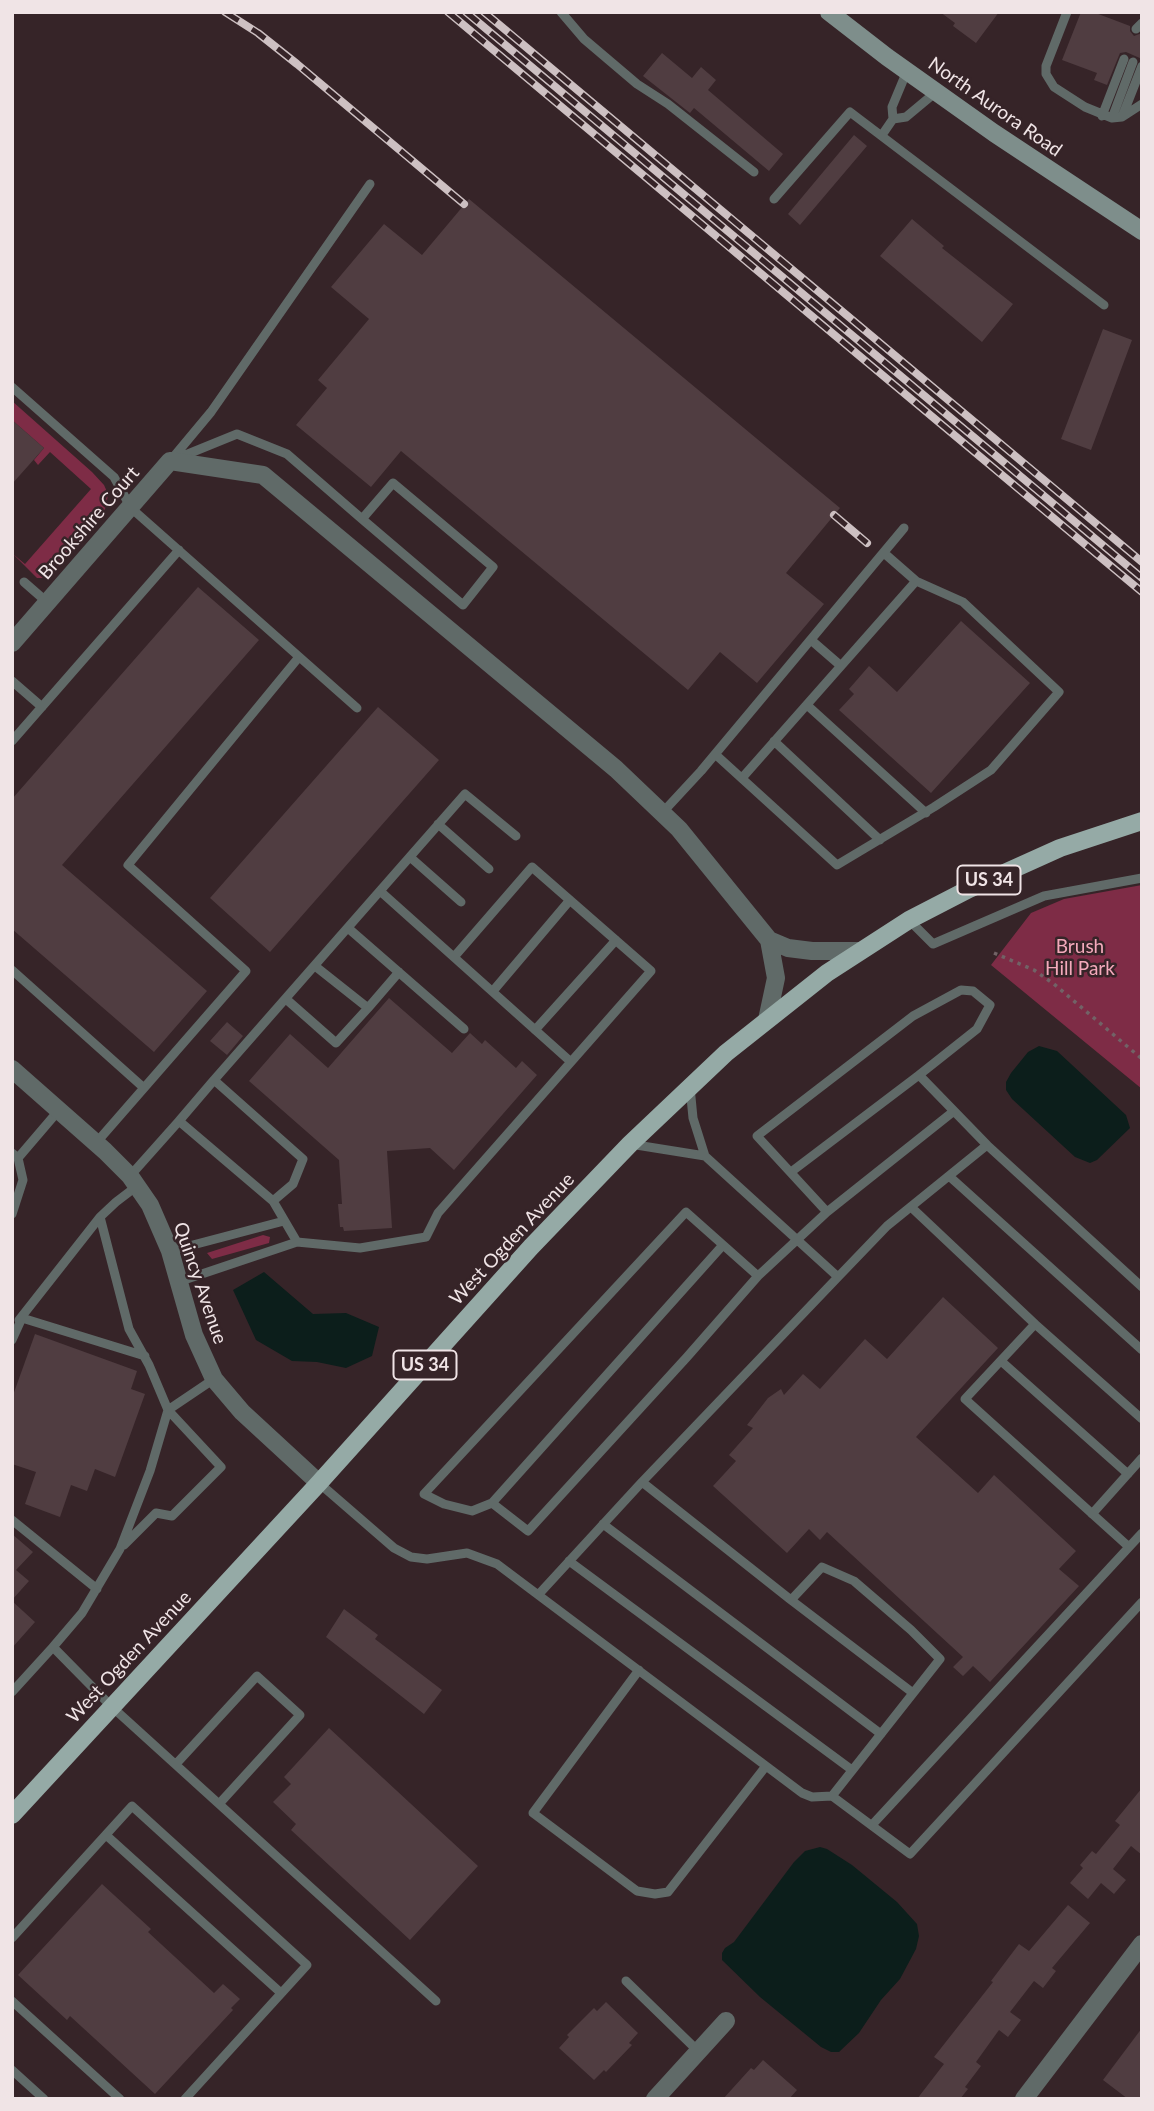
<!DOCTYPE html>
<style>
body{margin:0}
#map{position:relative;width:1154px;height:2111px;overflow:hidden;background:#362428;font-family:Lato,sans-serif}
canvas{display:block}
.frame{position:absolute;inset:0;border:14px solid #f0e4e6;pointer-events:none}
</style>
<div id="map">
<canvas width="1154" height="2111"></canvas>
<div class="frame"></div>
</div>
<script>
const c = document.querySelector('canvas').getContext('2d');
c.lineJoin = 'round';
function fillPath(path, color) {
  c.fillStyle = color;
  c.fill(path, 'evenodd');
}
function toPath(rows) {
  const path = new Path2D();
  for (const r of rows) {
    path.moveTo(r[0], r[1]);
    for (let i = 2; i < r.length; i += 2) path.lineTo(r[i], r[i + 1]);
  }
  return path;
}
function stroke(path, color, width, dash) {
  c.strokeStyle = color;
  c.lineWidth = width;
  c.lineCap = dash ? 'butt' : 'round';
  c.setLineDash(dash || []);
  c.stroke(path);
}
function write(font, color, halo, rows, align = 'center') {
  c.font = font + ' Lato,sans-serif';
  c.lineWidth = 5;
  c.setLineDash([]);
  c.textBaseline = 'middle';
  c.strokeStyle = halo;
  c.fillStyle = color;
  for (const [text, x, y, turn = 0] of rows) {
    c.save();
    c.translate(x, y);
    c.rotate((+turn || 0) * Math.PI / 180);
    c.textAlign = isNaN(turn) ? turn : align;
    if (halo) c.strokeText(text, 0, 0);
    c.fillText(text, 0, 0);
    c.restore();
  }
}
const green = toPath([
 [12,401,92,472,104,485,108,494,106,507,99,520,50,576,45,578,37,578,13,554,25,564,91,489,50,452,38,465,34,460,44,448,12,420],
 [1142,885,1142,1089,991,965,1031,913,1064,899],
 [263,1235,270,1237,269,1243,212,1259,207,1253]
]);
const water = toPath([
 [1039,1046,1057,1051,1126,1115,1130,1128,1097,1160,1090,1163,1075,1157,1012,1099,1006,1090,1006,1082,1011,1073,1028,1052],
 [264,1272,313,1314,346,1313,379,1327,372,1356,346,1368,317,1362,292,1361,256,1340,233,1290],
 [820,1847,827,1849,852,1865,897,1902,917,1924,919,1936,916,1949,900,1979,881,2000,859,2033,839,2052,831,2052,821,2047,760,1997,722,1960,722,1953,725,1948,734,1942,794,1862,805,1851]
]);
const building = toPath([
 [940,12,999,12,976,43,953,26,955,23],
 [1081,12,1093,12,1130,26,1130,31,1134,36,1142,33,1142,59,1126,52,1120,53,1107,85,1094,80,1097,73,1062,60],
 [662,53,692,78,701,67,716,80,708,90,783,154,769,171,694,108,690,113,643,76],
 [854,135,867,146,800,225,788,214],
 [469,199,840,508,786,573,824,604,757,683,720,652,688,690,401,451,371,487,296,425,327,388,318,380,369,319,331,287,384,224,422,255],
 [912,219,944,246,942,248,1013,304,982,342,880,256],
 [1103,329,1132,340,1091,450,1061,439],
 [12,420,44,448,12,484],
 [198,587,259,640,62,865,207,991,154,1052,12,929,12,799],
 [961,621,1030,683,931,793,839,710,854,694,849,689,869,666,897,692],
 [378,707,439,760,270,952,210,898],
 [389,998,452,1053,470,1033,482,1044,485,1040,516,1068,522,1061,537,1075,454,1170,430,1148,387,1151,392,1228,344,1231,343,1227,340,1227,338,1204,342,1204,339,1160,249,1081,290,1034,328,1068],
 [227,1022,243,1036,227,1055,210,1041],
 [943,1297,998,1348,916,1437,978,1493,994,1475,1076,1551,1059,1569,1079,1586,990,1682,973,1666,963,1676,953,1667,963,1657,827,1532,820,1540,809,1529,787,1553,713,1486,736,1461,729,1455,753,1428,747,1425,768,1398,781,1389,784,1395,803,1374,820,1389,865,1339,887,1359],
 [35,1334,137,1371,131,1389,145,1394,115,1477,95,1469,87,1491,71,1485,60,1517,25,1504,36,1472,12,1464,12,1398],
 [12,1534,33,1552,16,1570,29,1581,12,1600],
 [12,1601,35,1622,12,1648],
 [344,1609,378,1635,375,1639,442,1690,424,1714,326,1637],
 [329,1728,478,1866,410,1940,291,1830,296,1824,273,1802,291,1784,284,1777],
 [1142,1788,1142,1855,1131,1846,1113,1869,1126,1880,1114,1894,1101,1883,1088,1899,1070,1883,1083,1868,1080,1865,1092,1851,1096,1854,1120,1825,1115,1821],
 [102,1884,151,1929,148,1932,214,1993,223,1984,240,1999,231,2008,233,2010,155,2094,70,2016,67,2020,18,1975],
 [1068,1905,1090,1923,1052,1968,1056,1971,1043,1988,1034,1981,1010,2012,1021,2020,1008,2037,999,2030,976,2062,981,2066,965,2087,968,2089,960,2099,917,2099,944,2064,934,2057,993,1982,991,1981,1019,1944,1029,1951],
 [606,2002,638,2033,629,2043,632,2045,606,2072,604,2070,594,2080,559,2048,569,2037,567,2035,594,2008,597,2011],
 [1142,2028,1142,2099,1128,2099,1103,2080],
 [763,2060,797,2090,789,2099,723,2099,751,2068,754,2070]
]);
const path = toPath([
 [994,953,1034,970,1054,984,1142,1059]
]);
const service = toPath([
 [561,12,584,39,637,84,668,104,754,172],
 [1067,12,1046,66,1046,74,1054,87,1085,107,1112,118,1122,117,1142,104],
 [1136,29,1142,23],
 [1102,116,1124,59],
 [1122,117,1142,66],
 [1112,118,1133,62],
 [893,119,906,117,936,92],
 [882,135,893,119,892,107,907,71],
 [774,199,850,112,1104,305],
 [12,387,114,477,131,508,357,708],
 [178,458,237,434,287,454,362,519,463,605,493,567,393,483,362,519],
 [171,460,211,412,370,184],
 [24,582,48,603],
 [811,640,841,666],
 [12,681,42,707],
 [807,705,926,813],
 [12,741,179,550],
 [774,741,880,840],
 [715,754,837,865,934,807,991,770,1059,692,963,602,916,581],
 [742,778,916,581,884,553],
 [663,812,701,771,904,528],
 [438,824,489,869],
 [410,857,461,902],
 [380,891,571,1062],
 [909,920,933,944,1044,896,1142,878],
 [348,928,464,1029],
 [315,966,368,1008,399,972],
 [12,970,144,1088],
 [493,991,570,900],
 [286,999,336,1043,368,1008],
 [535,1030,616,940],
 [214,1080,465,794,516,836],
 [690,1087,693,1118,705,1156,838,1277,887,1226,987,1145,1142,1287],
 [179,1121,214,1080,303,1159,293,1184,273,1201],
 [96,1143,246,971,128,865,299,657],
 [630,1144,705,1156],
 [12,1153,18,1158,59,1110],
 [791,1172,919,1075],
 [130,1176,179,1121,273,1201,297,1242],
 [949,1176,1142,1350],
 [137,1186,116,1202,100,1217,129,1329,149,1365,168,1410,214,1379],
 [911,1207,1035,1324,965,1399,1129,1547],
 [827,1212,954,1111],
 [12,1214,23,1180,18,1158],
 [170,1251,284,1221],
 [758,1276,687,1357,528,1531,492,1503,472,1511,444,1504,424,1494,686,1212,758,1276,827,1212,757,1136,913,1016,961,990,973,991,990,1005,977,1029,919,1075,987,1145],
 [178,1282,297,1242,360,1248,426,1237,438,1213,651,971,532,867,454,957],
 [19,1320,100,1217],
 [1035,1324,1142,1419],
 [12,1340,22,1318,145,1356],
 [1001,1361,1128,1474],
 [168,1410,150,1471,120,1549,82,1613,53,1647,111,1706,219,1804,300,1715,257,1676,176,1764],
 [642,1482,838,1277],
 [319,1483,394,1548,411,1557,427,1559,467,1553,497,1564,802,1793,812,1797,832,1796,910,1854,1142,1602],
 [492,1503,723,1245],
 [1092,1514,1142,1458],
 [12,1520,97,1589],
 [603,1524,881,1734],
 [124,1545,156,1513,172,1516,221,1467,168,1410],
 [569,1561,852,1770],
 [539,1594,642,1482,791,1600,822,1567,854,1581,911,1630,940,1659,832,1796],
 [791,1600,913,1693],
 [639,1670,533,1813,637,1891,655,1894,668,1892,766,1766],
 [12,1692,53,1647],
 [219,1804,436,2001],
 [872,1825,1142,1533],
 [106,1835,281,1993],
 [12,1938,132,1806,307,1965,185,2099],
 [626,1981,698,2051],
 [12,2001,120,2099],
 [12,2070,44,2099]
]);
const minor = toPath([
 [12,643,170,461,263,475,616,769,679,829,769,940,776,978,767,1020],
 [769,940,788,948,812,951,859,951],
 [12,1069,105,1151,130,1176,150,1205,170,1251,194,1335,214,1379,242,1412,319,1483],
 [655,2099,726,2021],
 [1024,2099,1142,1944]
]);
const secondary = toPath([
 [829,12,887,57,994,133,1142,231]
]);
const primary = toPath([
 [12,1815,319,1483,531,1247,630,1144,726,1053,827,973,909,920,969,889,1060,848,1142,821]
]);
const rail = toPath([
 [225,12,258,33,297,64,464,204],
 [448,12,1142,592],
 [466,12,1142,578],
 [484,12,1142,562],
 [834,515,867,543]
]);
const shields = [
 [989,880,63],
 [425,1365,63]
];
const shieldNames = [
 ["US 34",989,880],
 ["US 34",425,1365]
];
const streetNames = [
 ["North Aurora Road",995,107,35],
 ["Brookshire Court",89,523,-49],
 ["West Ogden Avenue",512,1239,-47],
 ["Quincy Avenue",200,1283,71],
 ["West Ogden Avenue",129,1657,-47]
];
const parkNames = [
 ["Brush",1080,947],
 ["Hill Park",1080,969]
];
fillPath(green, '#7e2c46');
fillPath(water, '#0c1e1b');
fillPath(building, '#503d41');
stroke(path, '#726266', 3.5, [3.5, 5]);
stroke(service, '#606a68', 9);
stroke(minor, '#606a68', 18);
stroke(secondary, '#7e8e8b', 18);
stroke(primary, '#95aaa6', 18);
stroke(rail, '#cdc0c2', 8);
stroke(rail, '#362428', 5, [16]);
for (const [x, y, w] of shields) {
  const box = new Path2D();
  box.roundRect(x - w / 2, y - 14.5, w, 29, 5);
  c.fillStyle = '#362428';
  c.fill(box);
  stroke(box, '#f0e4e6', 2);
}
write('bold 18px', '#f0e4e6', null, shieldNames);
write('19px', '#f0e4e6', '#362428', streetNames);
write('19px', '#f4a9bb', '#362428', parkNames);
</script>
